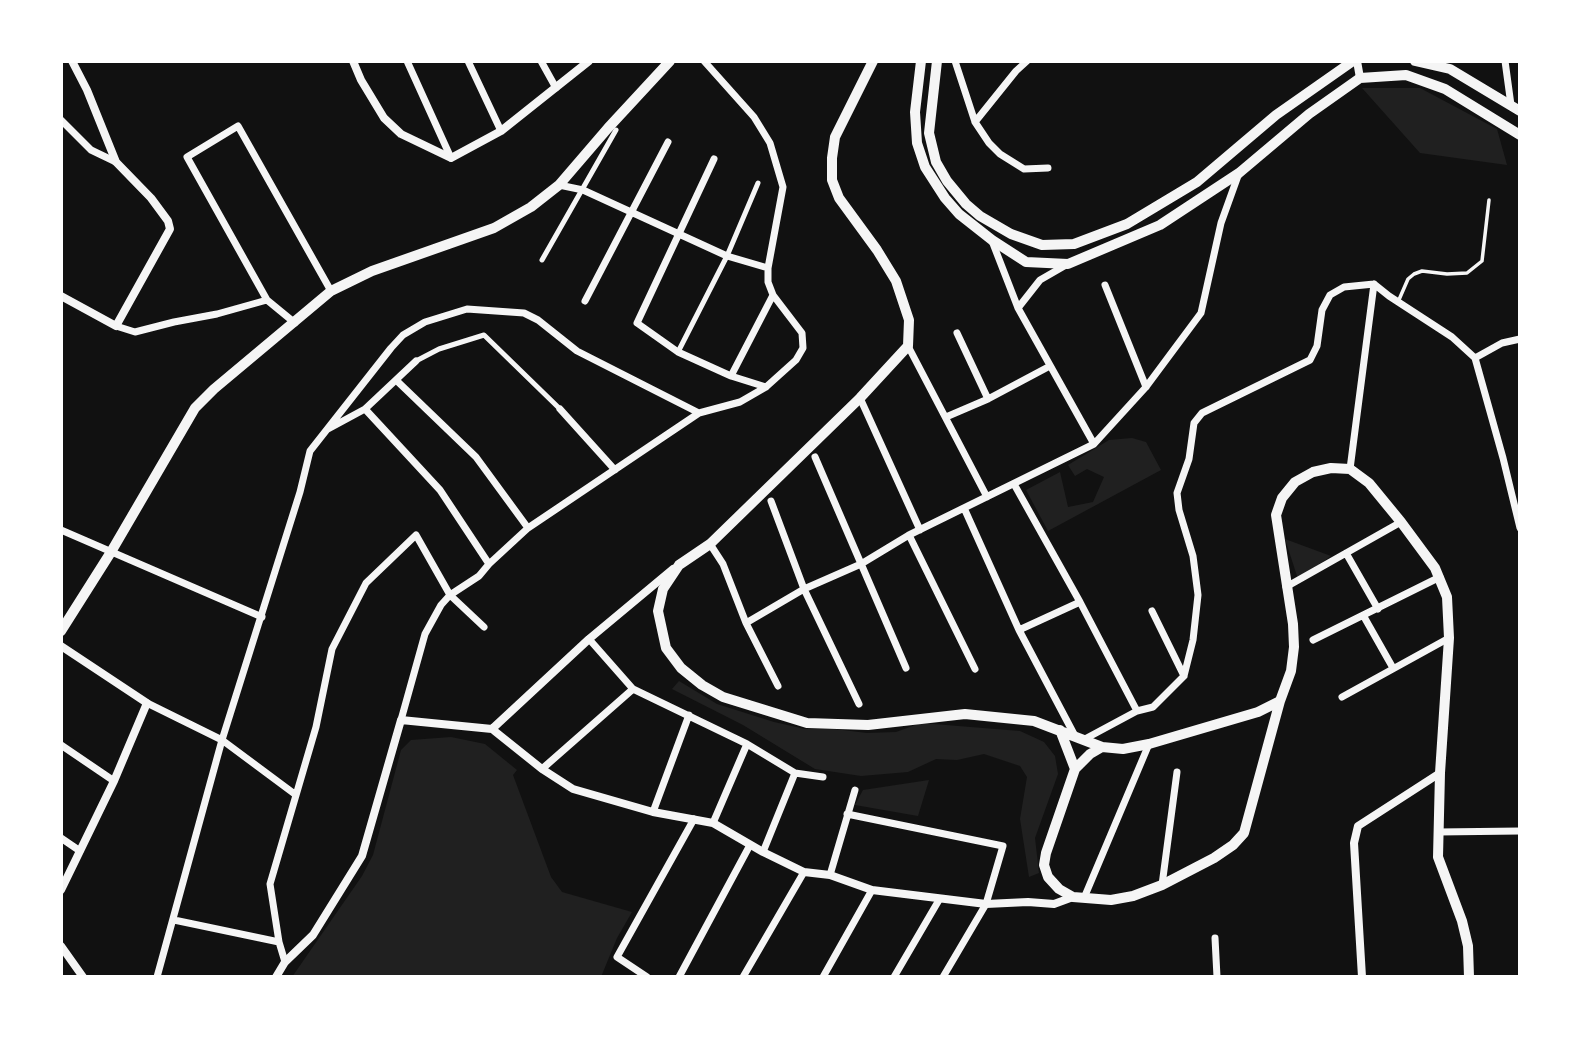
<!DOCTYPE html>
<style>
body{margin:0}
#map{position:relative;width:1581px;height:1038px;overflow:hidden;background:#111;font-family:Commissioner,sans-serif}
canvas{display:block}
.frame{position:absolute;inset:0;border:63px solid #fff;pointer-events:none}
</style>
<div id="map">
<canvas width="1581" height="1038"></canvas>
<div class="frame"></div>
</div>
<script>
const c = document.querySelector('canvas').getContext('2d');
c.lineJoin = 'round';
function fillPath(path, color) {
  c.fillStyle = color;
  c.fill(path, 'evenodd');
}
function toPath(rows) {
  const path = new Path2D();
  for (const r of rows) {
    path.moveTo(r[0], r[1]);
    for (let i = 2; i < r.length; i += 2) path.lineTo(r[i], r[i + 1]);
  }
  return path;
}
function stroke(path, color, width, dash) {
  c.strokeStyle = color;
  c.lineWidth = width;
  c.lineCap = dash ? 'butt' : 'round';
  c.setLineDash(dash || []);
  c.stroke(path);
}
const green = toPath([
 [1362,88,1420,88,1497,129,1507,165,1420,153],
 [1132,438,1146,442,1161,470,1048,531,1026,490,1060,472,1068,507,1093,502,1104,477,1087,469,1075,476,1068,465,1109,440],
 [1285,539,1331,556,1298,579],
 [679,681,717,704,774,722,805,729,834,729,867,733,896,732,921,723,1020,731,1044,742,1055,756,1058,774,1035,838,1039,873,1029,877,1020,819,1027,777,1020,766,984,754,957,760,936,759,908,772,861,776,815,769,743,725,672,689],
 [451,737,485,744,517,770,513,775,551,877,562,892,632,912,617,938,601,977,292,977,362,876,373,855,401,750,411,740],
 [929,780,918,816,855,805,863,790]
]);
const service = toPath([
 [1398,302,1408,279,1414,274,1422,271,1447,274,1467,273,1482,261,1489,200]
]);
const pedestrian = toPath([
 [542,260,616,130],
 [678,352,727,256,758,183],
 [416,361,439,349,484,335,560,409]
]);
const minor = toPath([
 [407,61,451,158],
 [468,61,501,131],
 [541,61,556,88],
 [955,61,975,122,989,143,1000,154,1024,169,1048,168],
 [1505,61,1511,105],
 [61,120,91,150,116,162],
 [975,122,1016,71,1027,61],
 [714,159,637,323,678,352,731,376,766,387],
 [559,185,583,190,727,256,768,268],
 [992,241,1018,308,1094,444],
 [1374,284,1389,296,1452,337,1475,358,1503,458,1520,528],
 [1105,285,1146,387],
 [585,301,668,142],
 [1018,308,1040,280,1066,265],
 [295,323,267,300,187,157,238,126,331,291],
 [116,326,135,332,174,322,217,314,267,300],
 [957,333,988,399],
 [908,346,987,497],
 [1475,358,1502,343,1520,339],
 [731,376,773,295],
 [396,380,476,457,528,528],
 [860,398,920,530],
 [365,409,440,490,489,564],
 [560,409,615,470],
 [946,417,988,399,1050,366],
 [328,429,365,409,416,361],
 [815,457,906,668],
 [1350,469,1374,284],
 [1014,484,1080,602,1137,711],
 [771,501,804,589,859,704],
 [964,508,1019,630,1075,736],
 [61,530,262,617],
 [909,535,975,669],
 [710,544,723,564,746,623,804,589,861,564,909,535,1094,444,1146,387,1201,313,1221,223,1239,173],
 [1346,553,1378,609],
 [1286,587,1401,522],
 [1152,611,1184,676],
 [1363,615,1393,668],
 [746,623,778,686],
 [1019,630,1080,602],
 [589,639,633,689,747,744,795,773,823,777],
 [1313,640,1440,577],
 [1342,697,1449,638],
 [147,703,222,740,296,795],
 [401,720,425,634,441,605,450,595,479,576,489,564,528,528,699,413,740,402,766,387,796,360,803,348,802,333,773,295,768,282,768,268,783,187,770,143,754,117,704,61],
 [1083,740,1137,711,1153,707,1184,676,1193,640,1198,595,1193,556,1179,510,1177,493,1189,459,1194,423,1202,413,1310,360,1317,346,1322,310,1330,295,1344,287,1374,284],
 [61,745,114,781],
 [542,769,633,689],
 [653,812,689,715],
 [847,814,1003,846,986,904,943,977],
 [713,823,747,744],
 [1438,832,1520,831],
 [61,838,80,851],
 [763,852,795,773],
 [830,875,855,790],
 [1162,885,1177,772],
 [1084,898,1149,744],
 [174,920,279,942,285,962],
 [1215,938,1217,977],
 [279,942,270,884,316,727,332,649,366,583,416,535,450,595,484,627],
 [157,977,222,740,300,492,310,451,391,348,403,335,425,322,467,309,524,313,538,320,577,351,699,413],
 [647,977,617,957,694,819],
 [679,977,750,845],
 [743,977,804,872],
 [823,977,872,890],
 [894,977,939,900]
]);
const tertiary = toPath([
 [353,61,361,80,384,118,401,134,451,158,501,131,589,61],
 [1357,61,1360,78],
 [61,296,116,326,170,229,168,221,151,198,116,162,87,90,72,61],
 [61,646,147,703,114,781,61,890],
 [492,729,589,639,673,569],
 [61,946,83,977],
 [276,977,285,962,313,935,362,856,401,720,492,729,542,769,573,789,653,812,713,823,763,852,804,872,830,875,872,890,986,904,1028,902,1054,904,1073,897],
 [1362,977,1354,843,1358,826,1440,773]
]);
const secondary = toPath([
 [873,61,835,137,832,158,832,180,839,198,877,250,896,281,909,320,908,346,860,398,710,544,679,565,663,589,658,611,666,648,681,668,702,685,723,697,807,723,868,725,965,714,1034,721,1102,747,1123,749,1149,744,1258,712,1280,701],
 [921,61,915,112,917,143,925,167,945,198,959,214,992,240,1026,262,1068,264,1160,225,1239,173,1309,114,1360,78,1406,75,1445,89,1520,135],
 [937,61,929,133,936,162,947,181,966,204,980,216,1011,234,1042,245,1074,244,1127,224,1197,182,1276,115,1353,61],
 [1415,61,1450,69,1520,111],
 [61,631,111,552,195,408,214,389,331,291,372,271,494,228,531,207,559,185,608,128,670,61],
 [1060,730,1075,769,1046,853,1044,865,1048,877,1059,889,1073,897,1111,900,1133,896,1162,885,1214,858,1233,845,1244,833,1280,701,1291,671,1294,647,1293,624,1276,515,1282,498,1295,482,1313,472,1331,468,1350,469,1369,483,1401,522,1435,568,1447,597,1449,638,1440,773,1438,857,1462,921,1468,946,1469,977],
 [1075,769,1090,754,1102,747]
]);
fillPath(green, '#202020');
stroke(service, '#f5f5f5', 3.5);
stroke(pedestrian, '#f5f5f5', 5);
stroke(minor, '#f5f5f5', 7);
stroke(tertiary, '#f5f5f5', 8);
stroke(secondary, '#f5f5f5', 10);
</script>
